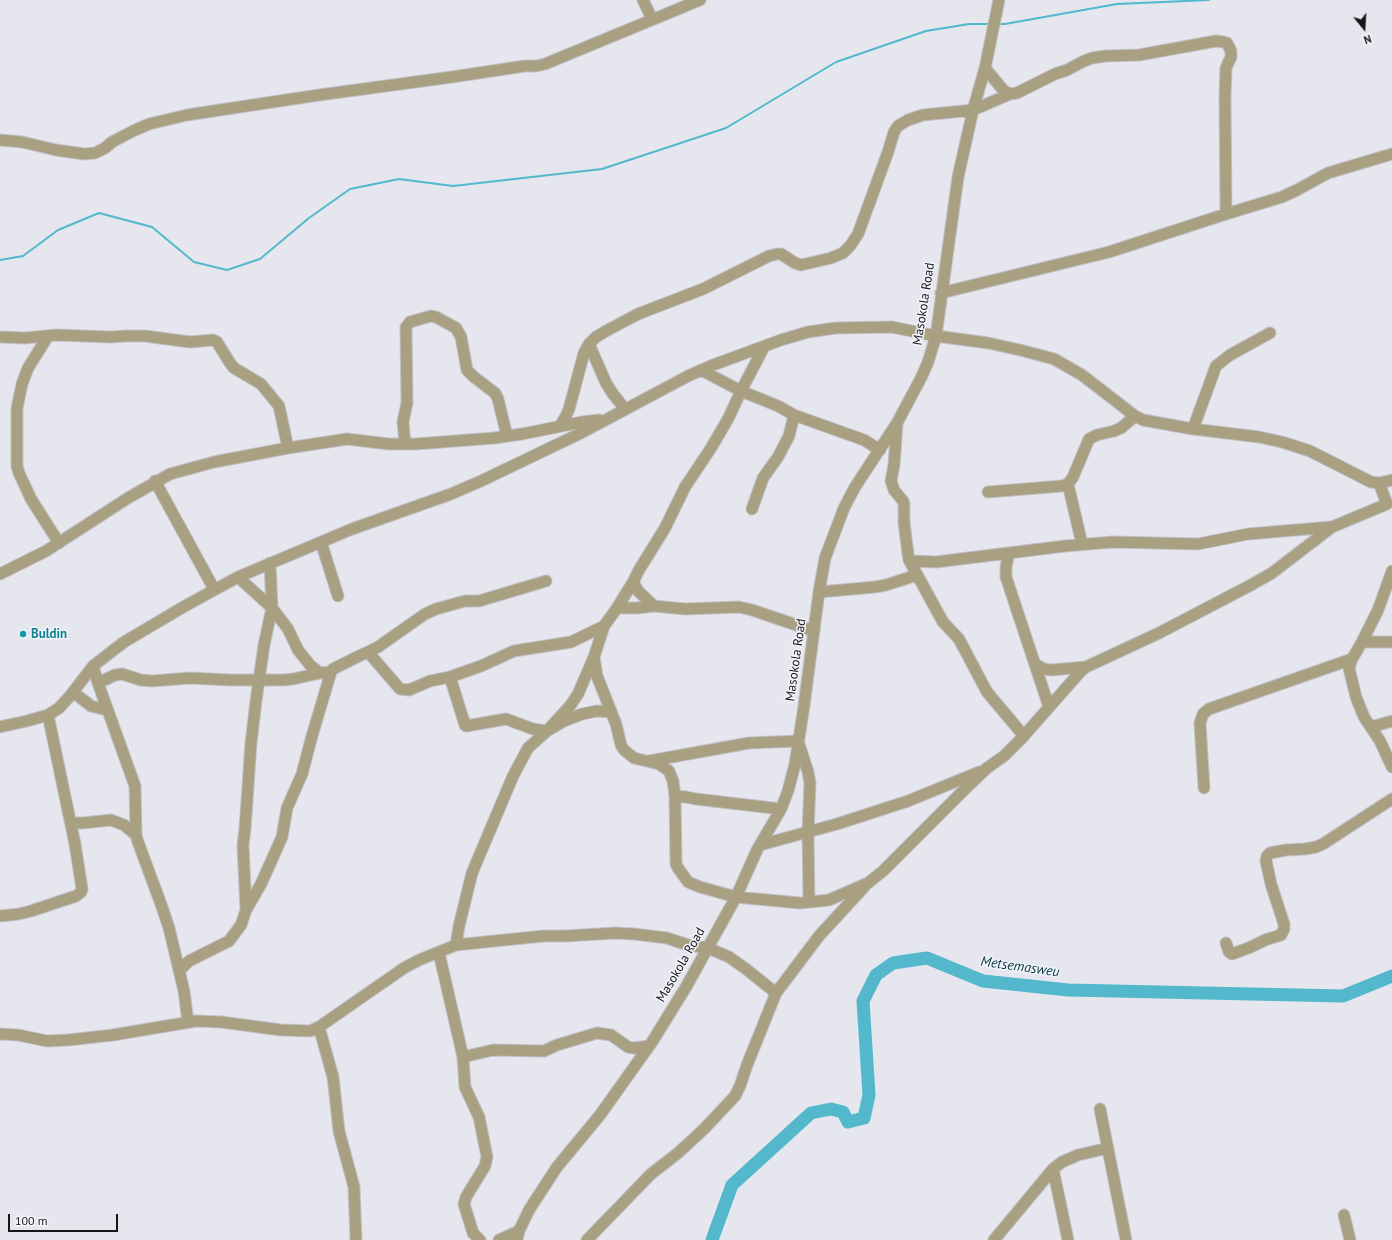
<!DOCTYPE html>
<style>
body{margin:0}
#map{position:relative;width:1392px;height:1240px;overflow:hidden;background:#e5e6ee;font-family:"PT Sans",sans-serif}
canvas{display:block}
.north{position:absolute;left:1344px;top:8px;width:40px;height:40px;-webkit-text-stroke:3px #f3f4fb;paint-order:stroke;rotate:162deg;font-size:11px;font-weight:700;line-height:16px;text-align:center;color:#161619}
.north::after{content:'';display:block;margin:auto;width:14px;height:18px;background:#161619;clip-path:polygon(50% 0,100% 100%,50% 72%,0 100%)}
.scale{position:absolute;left:8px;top:1214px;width:110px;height:18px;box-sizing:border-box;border:2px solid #161619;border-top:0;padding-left:5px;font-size:12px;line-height:14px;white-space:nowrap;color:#161619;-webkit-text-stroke:3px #f3f4fb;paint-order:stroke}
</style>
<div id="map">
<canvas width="1392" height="1240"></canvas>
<div class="north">N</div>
<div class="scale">100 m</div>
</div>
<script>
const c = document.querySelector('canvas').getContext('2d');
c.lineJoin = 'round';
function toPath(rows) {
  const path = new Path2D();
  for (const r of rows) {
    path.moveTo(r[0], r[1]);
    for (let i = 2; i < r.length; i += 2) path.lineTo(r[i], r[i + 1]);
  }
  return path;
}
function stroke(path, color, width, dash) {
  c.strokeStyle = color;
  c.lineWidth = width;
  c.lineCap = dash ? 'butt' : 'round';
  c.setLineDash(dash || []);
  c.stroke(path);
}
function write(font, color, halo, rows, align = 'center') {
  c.font = font + ' "PT Sans",sans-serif';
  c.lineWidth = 3;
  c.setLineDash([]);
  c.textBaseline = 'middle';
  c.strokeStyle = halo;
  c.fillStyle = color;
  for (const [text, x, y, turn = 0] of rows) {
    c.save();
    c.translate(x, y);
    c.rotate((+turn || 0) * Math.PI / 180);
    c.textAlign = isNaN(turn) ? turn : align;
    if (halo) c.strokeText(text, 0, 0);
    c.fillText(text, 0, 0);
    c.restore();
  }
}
const stream = toPath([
 [998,24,1005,24,1117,4,1209,0],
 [0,260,23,256,58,230,99,213,152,227,194,262,227,270,260,259,309,218,350,189,399,179,453,186,602,169,726,128,836,62,926,31,969,24,989,24]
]);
const river = toPath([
 [712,1240,732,1185,811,1113,831,1109,843,1112,848,1122,864,1118,869,1095,863,1001,876,975,893,963,927,958,983,981,1068,990,1343,996,1392,976]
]);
const minor = toPath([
 [643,0,652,19],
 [985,68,1004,91,1010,94,1017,93,1055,74,1067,70,1084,61,1092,58,1106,56,1139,55,1216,41,1224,42,1227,43,1231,51,1231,57,1226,68,1225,96,1226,214],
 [0,140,22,142,56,150,84,154,95,153,105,148,112,142,133,131,149,124,187,115,319,95,452,77,525,66,536,66,545,64,700,0],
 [941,293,1109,252,1226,214,1282,197,1297,190,1328,173,1392,154],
 [48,336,28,368,22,384,17,408,17,466,19,473,31,499,59,543],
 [0,337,25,338,56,335,111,337,126,336,145,336,190,342,213,340,217,342,230,363,234,368,261,384,279,406,288,448,347,439,389,444,416,444,494,438,522,434,582,422,599,420],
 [589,344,606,383,613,394,625,409],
 [764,347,741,391,728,419,711,448,685,487,665,528,639,570,633,582,638,591,654,606,685,609,739,607,752,610,814,631],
 [701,370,741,391,778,406,794,415,864,440,880,450],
 [897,424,894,465,891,481,894,490,903,501,904,504,904,522,908,554,909,560,912,561,936,562,1065,546,1113,542,1198,544,1248,534,1331,527],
 [560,426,566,416,569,409,584,353,589,344,596,337,606,331,638,314,703,289,769,256,777,254,781,254,795,263,801,265,831,258,843,253,850,246,858,234,888,152,894,132,898,126,908,120,923,115,973,110,1010,94],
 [1193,429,1216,366,1230,355,1270,333],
 [405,444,403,422,407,403,406,327,410,322,431,316,436,317,456,328,461,337,467,370,474,377,495,393,498,399,507,436],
 [155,481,214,589],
 [1068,484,1082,544],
 [988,492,1062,486,1068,484,1073,477,1089,439,1097,435,1114,431,1121,428,1135,416],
 [752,509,763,478,778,457,789,436,794,415],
 [321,542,338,596],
 [1009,553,1006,567,1006,577,1049,707],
 [909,560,943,622,959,639,987,692,1024,736],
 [1392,571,1378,610,1362,642,1352,659,1349,668,1356,697,1364,717,1380,741,1392,767],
 [0,574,46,551,128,498,170,474,214,462,288,448],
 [238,577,272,608,288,629,298,650,310,665,320,673],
 [633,582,617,608,637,608,654,606],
 [819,592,875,587,886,585,917,575],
 [1362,642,1392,642],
 [368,652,378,647,425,614,436,609,465,601,479,601,546,581],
 [594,657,597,676,616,724,621,745,624,750,634,758,659,764,669,771,673,781,675,796,686,797,696,799,781,809],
 [1035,664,1044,669,1051,670,1086,667],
 [93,666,98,683,115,675,122,674,141,680,152,681,190,678,230,680,284,680,293,679,320,673,331,672,333,669,359,656,368,652,400,689,409,690,430,681,450,677,481,666,514,651,571,642,604,626],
 [450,677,465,725,466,726,506,719,533,729,547,731,570,706,578,694,594,657,604,626,617,608],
 [98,683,135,786,136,835,138,842,162,907,169,928,184,991,188,1022],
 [73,692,91,706,107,710],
 [0,727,27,721,48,715,59,708,70,696,93,666,124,642,185,606,238,577,352,529,451,494,481,481,581,433,688,376,713,365,781,340,808,332,836,328,892,327,936,336,988,343,1020,350,1054,359,1082,375,1135,416,1143,420,1193,429,1259,437,1282,442,1310,451,1371,482,1379,483,1392,480],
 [1371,727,1392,721],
 [649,761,749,743,798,741,808,772,810,783,808,832,809,902],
 [1204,788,1200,723,1203,714,1209,709,1352,659],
 [675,796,676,864,678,868,688,882,700,887,736,897,800,903,829,900,868,883,883,871,965,789,987,768,1004,756,1021,739,1081,671,1086,667,1159,633,1251,585,1272,573,1332,527,1387,504,1379,483],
 [71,823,83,823,111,820,124,825,136,835],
 [760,845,837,824,908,801,979,772],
 [246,910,261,884,282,837,287,808,302,774,312,736,331,672],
 [0,916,19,914,31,911,76,896,81,892,82,889,75,844,48,715],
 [1226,943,1229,952,1232,954,1251,947,1265,940,1281,935,1284,929,1284,924,1271,884,1266,861,1267,856,1270,853,1286,850,1305,849,1316,847,1323,844,1392,799],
 [456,945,459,926,472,873,513,776,528,748,547,731,564,721,582,714,597,711,611,712],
 [439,953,463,1057,465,1087,479,1117,487,1157,485,1166,466,1197,464,1204,473,1233,480,1240],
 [180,970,189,961,229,941,241,925,246,910,243,845,245,829,251,743,256,701,264,645,272,608,270,563],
 [776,993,819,936,865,886],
 [319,1027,333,1077,339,1131,354,1187,356,1240],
 [0,1034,18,1035,47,1041,68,1040,113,1035,196,1021,221,1022,281,1030,310,1031,319,1027,404,968,419,960,456,945,504,940,544,936,566,936,615,933,634,934,667,938,688,945,708,948,729,957,746,969,776,993,747,1065,740,1086,735,1096,704,1129,678,1153,651,1174,587,1240],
 [463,1057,493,1050,544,1051,557,1045,597,1033,611,1035,628,1047,633,1048,649,1046],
 [1100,1109,1126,1240],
 [1053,1169,1068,1240],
 [1344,1215,1350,1240],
 [499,1240,519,1231],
 [517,1240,519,1231,529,1210,557,1167,600,1115,652,1042,686,987,736,897,757,850,781,809,788,791,795,764,804,706,819,592,825,558,844,508,855,487,897,423,921,378,928,362,936,336,958,177,973,110,985,68,999,0],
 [994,1240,1053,1169,1062,1162,1078,1155,1108,1148]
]);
const markers = [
 [23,634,4,"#0f9aa8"]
];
const streetNames = [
 ["Masokola Road",924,304,-81],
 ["Masokola Road",796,660,-82],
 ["Masokola Road",681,965,-60]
];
const cultureNames = [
 ["Buldin",31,634]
];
const waterNames = [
 ["Metsemasweu",1020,967,8]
];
stroke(stream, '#53b8cc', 2);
stroke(river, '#53b8cc', 13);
stroke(minor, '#c0c1c8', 13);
stroke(minor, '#a9a082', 11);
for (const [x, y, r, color] of markers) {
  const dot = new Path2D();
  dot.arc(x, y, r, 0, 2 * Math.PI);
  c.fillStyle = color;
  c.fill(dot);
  stroke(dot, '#f3f4fb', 1.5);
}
write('13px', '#161619', '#f3f4fb', streetNames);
write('bold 13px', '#0d838f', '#f3f4fb', cultureNames, 'left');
write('italic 14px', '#093a42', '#f3f4fb', waterNames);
</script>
